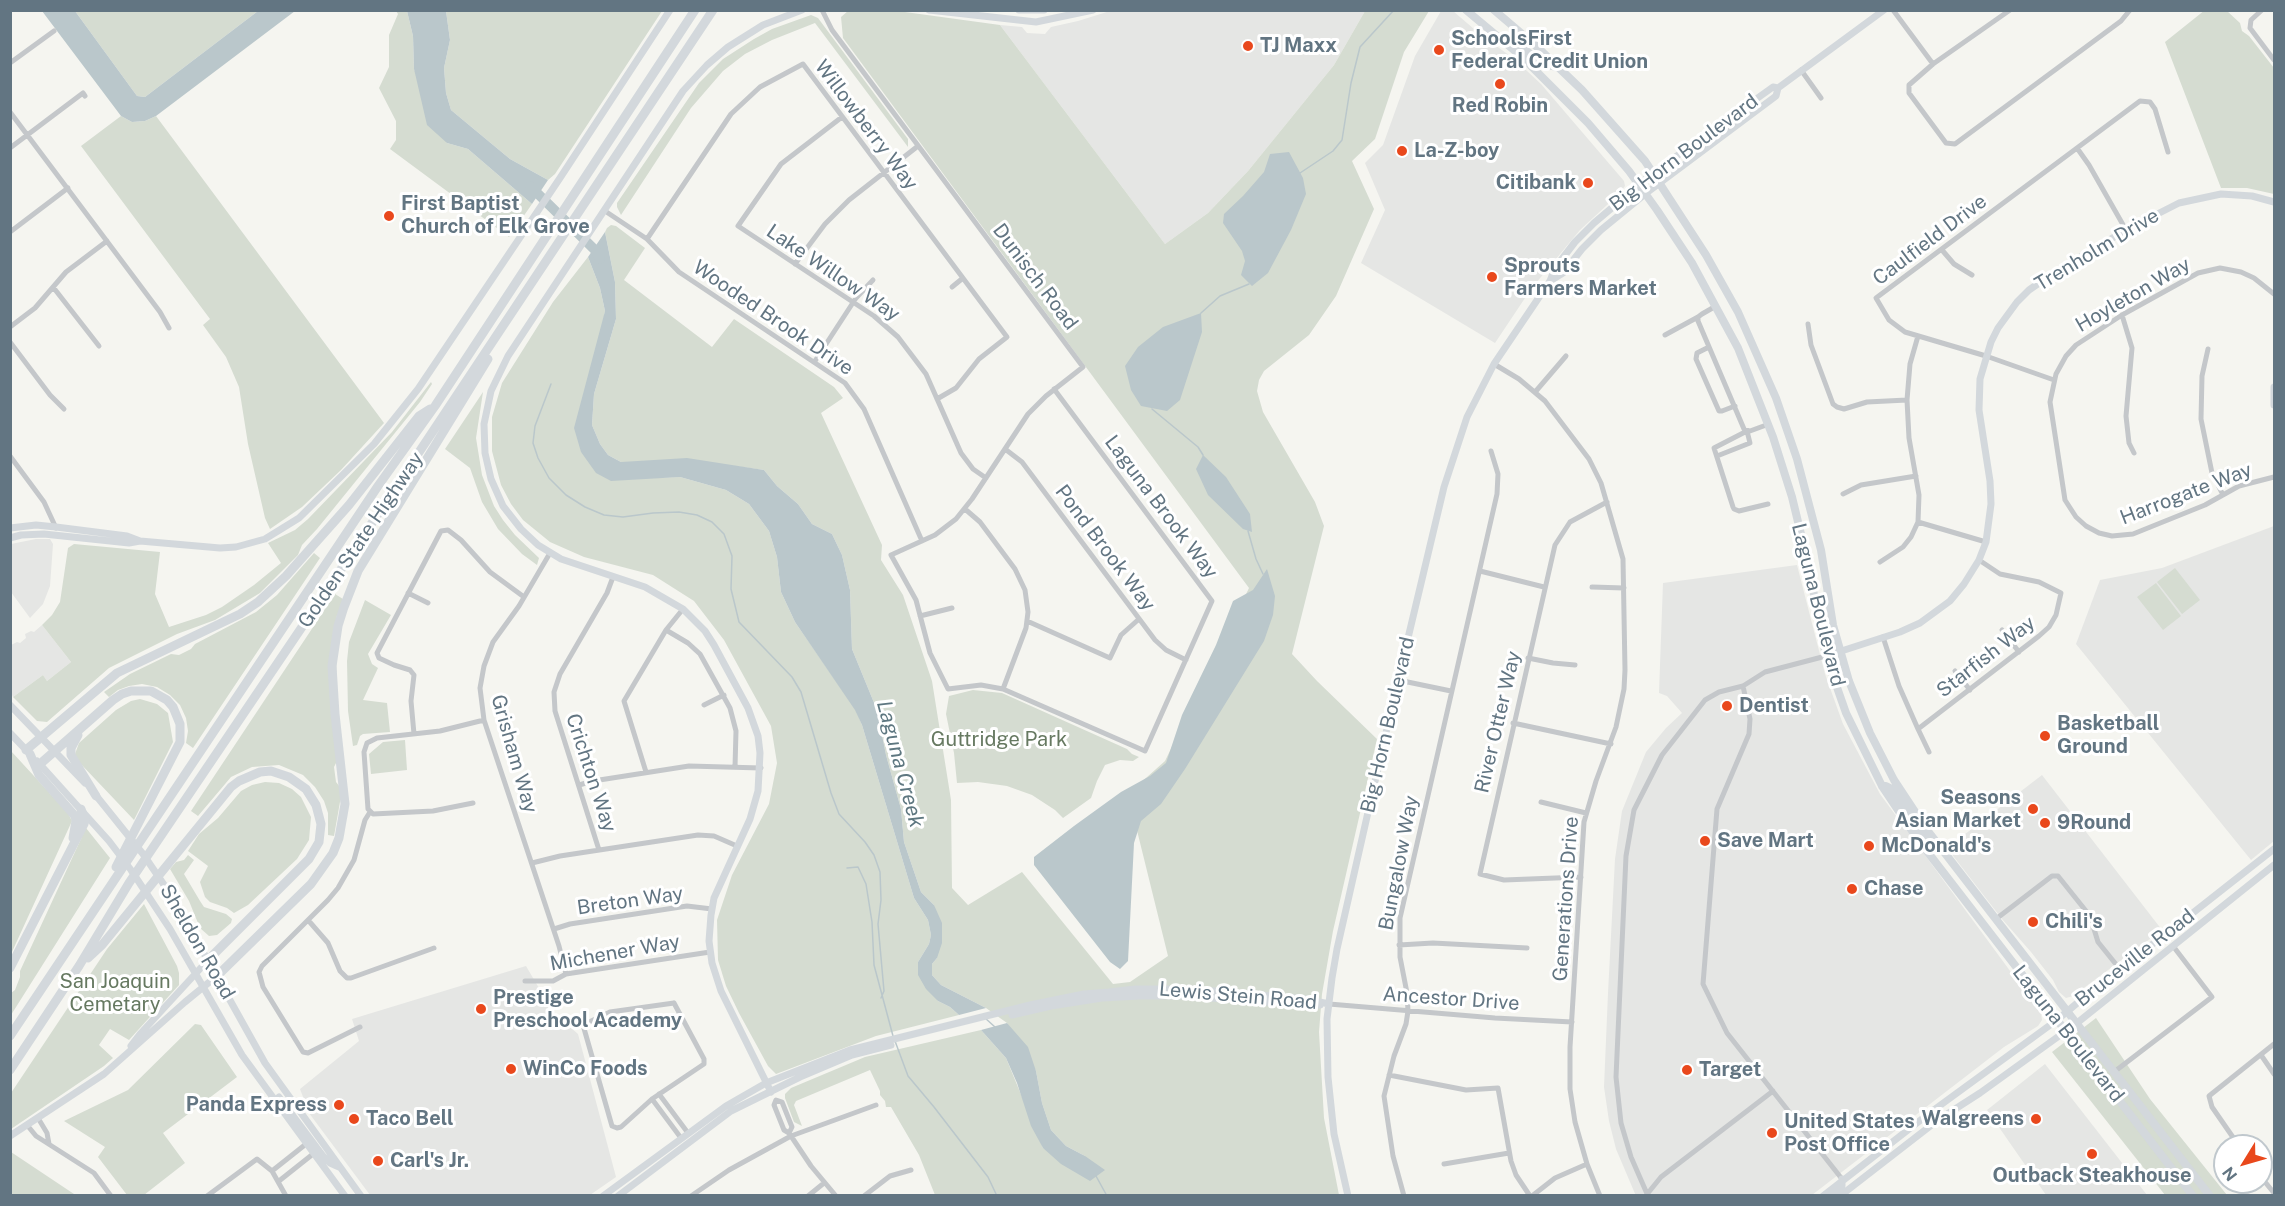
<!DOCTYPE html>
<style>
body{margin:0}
#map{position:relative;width:2285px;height:1206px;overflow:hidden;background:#f5f5f0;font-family:"Public Sans",sans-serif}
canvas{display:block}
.frame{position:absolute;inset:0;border:12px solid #627582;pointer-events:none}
.north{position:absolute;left:2213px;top:1134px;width:60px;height:60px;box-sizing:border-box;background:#fff;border:2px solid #c0c8cd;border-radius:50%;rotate:233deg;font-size:16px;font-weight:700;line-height:24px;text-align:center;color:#627582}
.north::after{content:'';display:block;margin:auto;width:21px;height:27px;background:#e9481c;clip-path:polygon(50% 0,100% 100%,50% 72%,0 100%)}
</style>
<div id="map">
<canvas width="2285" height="1206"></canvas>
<div class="frame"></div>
<div class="north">N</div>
</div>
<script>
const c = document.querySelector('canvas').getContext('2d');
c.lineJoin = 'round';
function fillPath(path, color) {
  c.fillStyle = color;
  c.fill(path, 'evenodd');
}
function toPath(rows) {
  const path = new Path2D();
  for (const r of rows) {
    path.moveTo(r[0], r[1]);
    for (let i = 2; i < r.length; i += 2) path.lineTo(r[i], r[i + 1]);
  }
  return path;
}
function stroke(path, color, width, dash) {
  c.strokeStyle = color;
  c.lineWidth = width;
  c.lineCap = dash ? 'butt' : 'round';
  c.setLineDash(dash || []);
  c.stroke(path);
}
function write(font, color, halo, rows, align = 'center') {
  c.font = font + ' "Public Sans",sans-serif';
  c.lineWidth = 6;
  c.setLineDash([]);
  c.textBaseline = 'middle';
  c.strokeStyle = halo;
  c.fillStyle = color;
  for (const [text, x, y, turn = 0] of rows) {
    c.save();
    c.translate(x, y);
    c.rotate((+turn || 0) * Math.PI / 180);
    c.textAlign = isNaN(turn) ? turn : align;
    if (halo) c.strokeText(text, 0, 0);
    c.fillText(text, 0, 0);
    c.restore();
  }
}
const built = toPath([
 [1110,11,1365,11,1334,65,1248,171,1208,213,1165,244,1000,25,1022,27,1027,33,1045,34,1051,27,1078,21],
 [1441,11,1453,11,1481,35,1513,58,1541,84,1624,181,1625,186,1620,193,1580,230,1531,289,1495,343,1361,263,1385,210,1365,163,1383,145,1415,56],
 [2274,526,2274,841,2251,860,2076,644,2100,580,2162,568],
 [36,539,50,539,53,544,50,586,43,604,30,618,11,592,11,544],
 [1797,565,1825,674,1843,724,1880,794,2041,1013,2042,1020,2038,1026,2004,1047,1812,1195,1636,1196,1616,1149,1609,1121,1604,1087,1608,993,1615,859,1622,811,1646,752,1666,728,1682,713,1667,696,1659,693,1663,583],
 [42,625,71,662,47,681,43,675,13,697,11,693,11,645,17,642,20,643,26,638,25,634,31,631,34,632],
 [2042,775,2162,930,2073,996,2066,998,2059,992,2053,980,2031,952,2002,919,1947,848],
 [526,966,553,1012,578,1034,616,1177,590,1195,370,1195,309,1113,300,1089,359,1041,352,1019],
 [2045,1064,2147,1195,2148,1195,2046,1195,1987,1110]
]);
const green = toPath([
 [2205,10,2227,11,2240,23,2242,31,2249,36,2274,68,2274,194,2247,188,2221,188,2165,42],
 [75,11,258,11,145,97,137,96],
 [396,11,407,11,413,36,414,69,447,143,468,149,532,204,509,237,390,149,396,140,396,121,379,88,389,67,389,35,398,14],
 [446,11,662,11,555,174,548,180,510,159,451,110,446,93,444,68,450,40],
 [848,11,905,12,1000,25,1165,244,1208,213,1248,171,1334,65,1365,11,1429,11,1404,52,1375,139,1352,161,1374,209,1336,296,1309,335,1264,371,1259,380,1257,391,1263,412,1315,502,1324,526,1292,654,1317,681,1377,739,1333,931,1322,994,1319,1032,1324,1118,1339,1195,935,1195,919,1155,891,1107,886,1107,885,1101,880,1095,880,1091,870,1070,796,1101,794,1105,802,1126,794,1122,785,1098,785,1094,791,1088,865,1057,981,1030,1006,1058,1043,1148,1085,1156,1066,1146,1051,1130,1042,1103,1036,1071,1007,1023,986,1008,941,985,932,975,932,964,937,958,934,905,921,892,904,842,901,809,886,755,877,710,852,649,850,590,842,555,832,534,812,524,798,504,777,486,764,470,734,466,621,462,608,455,600,444,592,425,594,394,616,319,615,282,605,232,607,228,611,225,616,226,645,248,624,280,712,347,734,319,834,387,843,398,821,413,882,545,881,560,903,595,932,681,951,800,952,888,968,905,1022,872,1113,984,1130,982,1168,956,1128,794,1165,761,1249,588,843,38,841,17],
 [811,15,818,18,908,139,908,147,815,23,772,40,745,54,723,71,691,108,621,215,617,207,617,203,699,83,723,59,754,39,772,29],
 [121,116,132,122,145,121,156,116,384,423,341,470,302,507,270,529,265,518,248,444,239,387,226,357,203,325,210,319,81,146],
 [588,257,600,288,605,311,581,452,648,478,680,477,726,490,749,504,769,531,777,557,781,592,795,622,856,710,862,725,914,898,928,920,931,935,929,944,918,962,938,1001,950,1007,959,1015,876,1036,776,1074,768,1066,739,1013,726,986,718,960,717,920,732,875,769,804,777,763,771,726,724,640,694,601,653,575,584,557,550,542,523,520,511,504,501,485,492,451,492,417,502,383,553,302],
 [431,382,432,384,420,402,317,529,302,545,298,555,260,593,215,620,177,634,109,668,47,722,37,721,13,697,43,675,47,681,71,662,42,625,52,615,60,602,68,548,74,544,160,552,155,594,169,627,206,615,222,607,254,585,281,563,268,543,295,530,308,519,392,432],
 [483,392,476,438,482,475,494,506,503,520,515,535,539,558,537,565,522,554,498,529,482,502,470,468,445,449],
 [314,553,320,558,193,748,186,743,188,731,186,718,180,705,170,695,157,687,142,684,129,686,118,690,109,697,104,692,130,674,171,654,179,655,191,649,195,644,256,612,277,595],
 [2175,568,2200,600,2182,614,2157,582],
 [2156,583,2181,616,2163,630,2137,597],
 [335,594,343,599,336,619,337,761,334,767,336,782,340,787,340,802,334,836,328,835,328,813,324,801,315,787,303,775,279,765,252,767,231,777,198,816,191,811],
 [365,600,391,615,368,654,372,664,378,668,363,700,387,703,390,732,363,734,360,736,357,745,353,746,348,711,347,661,349,642],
 [973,690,1002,693,1127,749,1132,754,1139,757,1133,761,1120,760,1105,765,1097,781,1091,798,1063,818,1055,810,1032,795,1007,786,978,782,957,783,954,753,946,714,949,696],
 [140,699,157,704,168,713,173,742,134,820,78,761,75,754,79,743,116,710,131,701],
 [405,740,407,770,371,774,369,754,383,742],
 [11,751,68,813,72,821,11,954],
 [265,782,279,783,292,789,301,797,311,817,309,840,297,859,248,905,234,913,227,908,210,902,205,897,200,882,208,866,188,851,199,834,218,818,241,791,252,785],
 [86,828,110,858,11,1015,11,993,15,990,20,977,20,971],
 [188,855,194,860,184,874,200,901,204,907,226,914,232,919,231,923,217,935,209,936,200,928,189,901,170,869,176,862,184,860],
 [144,904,177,966,179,973,179,985,129,1040,110,1029,99,1045,113,1058,104,1066,11,1129,11,1093,107,949],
 [2096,1018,2150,1099,2227,1195,2165,1195,2052,1052],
 [195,1024,201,1025,237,1077,163,1133,185,1163,144,1195,127,1195,98,1157,105,1147,64,1121,128,1090],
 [11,1152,74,1194,73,1195,11,1195]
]);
const water = toPath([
 [42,11,75,11,137,96,145,97,258,11,295,11,156,116,145,121,132,122,121,116],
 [407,11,446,11,450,40,444,68,446,93,451,110,510,159,548,180,532,204,468,149,447,143,427,125,414,69,413,36],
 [1289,152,1303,178,1306,194,1291,230,1268,273,1252,286,1241,275,1245,261,1242,251,1223,223,1224,214,1243,196,1264,172,1270,154],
 [605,232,615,282,616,319,594,394,592,425,600,444,608,455,621,462,687,458,764,470,777,486,798,504,812,524,832,534,842,555,850,590,852,649,877,710,886,755,901,809,904,842,921,892,934,905,942,923,942,943,937,958,932,964,932,975,941,985,986,1008,959,1015,950,1007,938,1001,926,989,918,975,918,962,929,944,931,935,928,920,914,898,862,725,855,710,795,622,781,592,777,557,769,531,749,504,726,490,680,477,611,481,596,473,581,452,574,428,605,311,600,288,588,257],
 [1201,313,1202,332,1180,400,1167,411,1141,406,1131,390,1125,366,1138,347,1163,327],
 [1203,455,1226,477,1250,514,1252,532,1243,529,1208,495,1196,469],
 [1267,569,1275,596,1273,615,1264,641,1185,769,1161,804,1141,821,1134,843,1128,961,1120,969,1110,962,1034,865,1034,857,1074,826,1121,792,1150,776,1166,763,1182,715,1216,645,1233,601,1253,590],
 [1007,1023,1028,1047,1036,1071,1042,1103,1051,1130,1066,1146,1085,1156,1105,1170,1090,1181,1061,1164,1043,1148,1031,1126,1017,1083,1006,1058,981,1030]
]);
const stream = toPath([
 [1300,173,1333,151,1342,140,1351,83,1360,47,1394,10],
 [1201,313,1220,296,1249,284],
 [551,384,535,426,533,443,538,458,549,478,566,495,585,507,604,515,623,517,653,513,679,512,697,515,712,522,724,534,732,556,731,589,739,622,792,677,801,692,831,793,839,814,865,842,874,855,880,872,881,900,878,924,884,991,881,998],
 [1152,409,1198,447,1203,455],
 [1248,531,1256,559,1263,574],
 [847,868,858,867,866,884,872,922,874,965,893,1036],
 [985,1018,995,1027],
 [895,1041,908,1076,934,1107,988,1177,997,1196],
 [1096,1176,1107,1196]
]);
const river = toPath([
 [530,186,596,251,600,259]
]);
const street = toPath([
 [822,10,832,30,1083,367,1046,396,1028,414,972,499,956,519,935,535,891,555,916,600,930,653,948,689,981,685,1003,689,1145,751,1212,601,1054,389],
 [1893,10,1933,64],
 [2010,10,1933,64,1909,85,1909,93,1946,143,1955,144,2121,21,2130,10],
 [2262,10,2251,20,2250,28,2274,60],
 [10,63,54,31],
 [1801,70,1821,98],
 [10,112,160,312,169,328],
 [842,117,781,164,738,226,874,316,898,337,926,374,961,453,973,469,986,478],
 [10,148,83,93,85,96],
 [2077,148,2089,165,2126,230],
 [605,211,647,239,679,272,845,383,864,409,922,541],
 [10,232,68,188],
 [647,239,731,114,760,87,803,64,1007,337,979,359,956,388,937,399],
 [1942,250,1954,264,1972,275],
 [795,264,825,224,849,200,918,146],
 [53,287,99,346],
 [952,287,963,278],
 [2274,294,2254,278,2241,272,2220,268,2198,273,2122,315,2076,345,2066,356,2056,374,2050,402,2065,500,2076,517,2086,526,2099,533,2112,536,2133,534,2205,505,2239,486,2274,477],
 [1716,306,1702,314,1698,317,1698,321,1744,429,1750,431,1769,424],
 [2122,315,2132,348,2126,416,2129,443,2134,453],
 [1808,324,1811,345,1833,404,1837,407,1844,409,1867,402,1907,400],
 [10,327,35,308,66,272,107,241],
 [1665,335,1698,317],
 [10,342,50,395,64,409],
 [1709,347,1697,353,1696,359,1719,411,1722,411,1735,406],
 [2208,349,2202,376,2201,419,2212,473,2223,495],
 [815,361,856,298,873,280],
 [1494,364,1519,379,1545,401,1589,459,1601,483,1623,559,1625,670,1624,689,1616,727,1596,781,1584,822,1570,1047,1570,1089,1575,1122,1587,1164,1600,1196],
 [2054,380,1986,356,1905,332,1889,320,1876,298,2140,101,2150,102,2155,109,2168,152],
 [1536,391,1566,356],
 [1005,449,1022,462,1155,640,1166,650,1186,660],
 [10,456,44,502,56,528],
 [1717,456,1750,443,1747,431,1714,448,1733,507,1734,509,1739,511,1768,504],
 [1843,494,1861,485,1916,476],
 [965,509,980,522,1015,569,1025,590,1028,612,1026,628,1003,689],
 [1918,522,1986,542],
 [550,553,519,606,493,642,484,666,480,688,484,720,559,946,566,974],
 [1880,562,1903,547,1911,537,1918,522,1919,495,1909,438,1907,400,1910,364,1918,336],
 [1480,571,1544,587],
 [1592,587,1624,588],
 [408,593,428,603],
 [920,616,952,608],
 [1027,621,1110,658,1121,635,1139,619],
 [666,630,688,643,700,654,730,708,736,731,735,767],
 [2002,630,2019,652],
 [1883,637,1899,686,1918,729],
 [1528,658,1553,663,1575,665],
 [1955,671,1970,690],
 [1398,680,1451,691],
 [1743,686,1750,719,1749,734,1717,809,1703,984,1727,1033,1842,1179],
 [704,705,724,695],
 [1513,723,1611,744],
 [414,734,411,701,414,675,410,670,394,665,379,658,377,653,441,531,448,530,461,540,490,572,524,597],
 [1929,752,1918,729,2039,636,2049,627,2056,615,2061,593,2039,582,2000,574,1979,560],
 [646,772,624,701,666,630,683,609],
 [579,785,593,781,689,766,761,768],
 [1541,802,1586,813],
 [473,803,433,811,373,814,368,809,364,752,367,743,377,738,440,731,484,720],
 [599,850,555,711,554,692,560,674,607,593,613,577],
 [532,863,560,856,698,835,714,836,737,846],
 [1581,877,1504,880,1480,874,1555,545,1570,522,1607,502],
 [1996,919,2052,876,2058,876,2090,916,2098,942,2119,968],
 [308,920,328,943,340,971,347,978,351,978,434,948],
 [554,929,570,924,687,906,712,909],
 [1399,945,1433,943,1527,948],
 [525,981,553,981,566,974,710,952],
 [674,1003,704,1059,704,1064,652,1099,621,1127,617,1128,612,1126,583,1025,610,1012,674,1003],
 [1329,1004,1495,1018,1572,1022],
 [360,1027,308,1053,303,1052,263,987,259,972,262,966,328,900,338,888,354,860,365,820,370,812],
 [2261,1055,2274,1074],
 [2114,1072,2212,997,2173,946],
 [1389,1075,1466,1090,1498,1088,1511,1161,1516,1175,1530,1196],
 [659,1094,688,1133],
 [652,1099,681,1138],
 [38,1118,47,1133,49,1144],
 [27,1125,36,1136,94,1173,111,1196],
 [789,1133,792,1127,782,1102,776,1100,774,1105,784,1130,789,1133,811,1166,836,1196],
 [2239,1146,2212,1107,2209,1096,2274,1044],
 [1444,1164,1509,1153],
 [272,1171,306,1144],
 [2261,1177,2274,1193],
 [279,1181,313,1154],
 [1648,1193,1661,1177,1773,1091],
 [207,1196,257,1159,272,1171,286,1196],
 [691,1196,729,1170,791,1136,876,1105],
 [808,1196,824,1183],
 [864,1196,890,1176,911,1170],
 [1404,1196,1393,1156,1384,1096,1394,1056,1406,1024,1408,1011,1407,993,1400,957,1400,918,1497,494,1498,474,1491,451],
 [1532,1196,1555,1178,1587,1164],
 [1648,1196,1631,1157,1621,1123,1616,1077,1626,856,1634,810,1662,755,1705,700,1719,692,1743,686,1765,672,1826,656]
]);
const secondary = toPath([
 [929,10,1036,22,1093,10],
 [1019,10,1044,10],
 [1550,281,1563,273,1582,249,1601,230,1645,194,1776,96,1778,88],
 [2274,387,2274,405],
 [10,528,36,525,56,527,127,536,140,541,220,548,236,547,265,539,299,518,374,444,418,389,560,178,670,10],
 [10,538,21,535,44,534,129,543,140,541],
 [1826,656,1900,632,1920,623,1950,601,1964,584,1979,560,1986,542,1991,504,1990,481,1979,410,1980,379,1991,342,1998,328,2017,302,2029,290,2055,272,2126,230,2179,203,2221,194,2252,196,2274,202],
 [10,705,85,783],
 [10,733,29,753],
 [37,761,109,841,131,870,170,929,242,1055,345,1196],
 [94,793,143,854,173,898,265,1063,361,1196],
 [1012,1015,1051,1006,1102,998,1139,996,1183,996,1305,1005,1320,1005],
 [131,1046,141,1033,209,959],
 [771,1092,721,991,712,963,709,941,711,915,714,898,750,819,758,791,760,753,758,736,748,708,714,645,705,631,683,609,645,587,561,559,538,545,521,529,503,506,491,479,485,453,484,424,491,391,508,356,683,91,707,65,728,47,763,25,802,10],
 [279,1097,323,1156,330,1163,339,1167],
 [10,1136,104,1074,185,1002,218,975],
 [603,1196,726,1106,766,1083,850,1050,1030,1005,1084,994,1109,992,1136,989,1190,989,1306,999,1329,1004],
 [618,1196,731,1111,800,1077,852,1055,891,1045],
 [1348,1196,1334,1134,1328,1077,1327,1019,1332,978,1337,949,1398,680,1444,487,1467,417,1494,364,1550,281,1555,268,1575,242,1594,223,1653,173,1773,87,1778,88,1884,10],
 [1823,1196,1931,1112,2057,1020,2119,968,2161,938,2274,849],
 [1833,1196,1842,1186,1842,1179],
 [1840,1196,1938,1120,1980,1093,2077,1023,2274,865]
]);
const primary = toPath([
 [1466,10,1521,56,1588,123,1629,171,1657,210,1692,263,1738,348,1773,437,1792,497,1807,559,1826,656,1846,713,1882,786,1916,837,2193,1196],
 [1494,10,1535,45,1582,90,1645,161,1706,255,1738,312,1776,398,1797,459,1821,550,1833,625,1849,681,1870,733,1894,780,1927,830,2210,1196],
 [1506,43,1516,43,1545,65,1559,67],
 [1882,786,1886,786,1892,789,1932,846,1941,848]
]);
const highway = toPath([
 [78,735,71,748,71,755,96,796],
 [26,750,117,673,240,614,258,602,286,576,349,505,419,416,430,409],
 [30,754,39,775,75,816,76,821,73,838],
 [40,764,113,700,122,694,131,691,151,691,167,700,173,707,180,724,180,742,116,867],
 [88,958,102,945,231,787,239,781,260,772,271,771,289,777,306,789,316,805,321,824,319,842,309,859,209,959],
 [10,968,84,824,85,820,81,809],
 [218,975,311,884,333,853,339,838,345,804,335,714,332,666,338,626,344,607,358,571,488,359],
 [10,1036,378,486,435,406,695,10],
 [10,1070,79,966,129,883,352,553,713,10]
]);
const markers = [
 [1248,46,6,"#e9481c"],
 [1439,50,6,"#e9481c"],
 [1500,84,6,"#e9481c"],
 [1402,151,6,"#e9481c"],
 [1588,183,6,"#e9481c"],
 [389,216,6,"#e9481c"],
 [1492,277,6,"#e9481c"],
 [1727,706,6,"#e9481c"],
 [2045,736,6,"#e9481c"],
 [2033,809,6,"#e9481c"],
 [2045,823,6,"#e9481c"],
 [1705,841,6,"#e9481c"],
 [1869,846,6,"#e9481c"],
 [1852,889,6,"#e9481c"],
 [2033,922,6,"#e9481c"],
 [481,1009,6,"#e9481c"],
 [511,1069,6,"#e9481c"],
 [1687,1070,6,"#e9481c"],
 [339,1105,6,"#e9481c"],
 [354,1119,6,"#e9481c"],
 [2036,1119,6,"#e9481c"],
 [1772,1133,6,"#e9481c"],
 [2092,1154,6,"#e9481c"],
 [378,1161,6,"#e9481c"]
];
const poiNames = [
 ["SchoolsFirst",1451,39],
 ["Federal Credit Union",1451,62],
 ["TJ Maxx",1260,46],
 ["Red Robin",1500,106,"center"],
 ["La-Z-boy",1414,151],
 ["Citibank",1576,183,"right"],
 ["First Baptist",401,204],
 ["Church of Elk Grove",401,227],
 ["Sprouts",1504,266],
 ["Farmers Market",1504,289],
 ["Dentist",1739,706],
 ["Basketball",2057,724],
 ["Ground",2057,747],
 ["Seasons",2021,798,"right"],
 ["Asian Market",2021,821,"right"],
 ["9Round",2057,823],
 ["Save Mart",1717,841],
 ["McDonald's",1881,846],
 ["Chase",1864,889],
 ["Chili's",2045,922],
 ["Prestige",493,998],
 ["Preschool Academy",493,1021],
 ["WinCo Foods",523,1069],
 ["Target",1699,1070],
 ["Panda Express",327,1105,"right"],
 ["Taco Bell",366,1119],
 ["Walgreens",2024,1119,"right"],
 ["United States",1784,1122],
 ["Post Office",1784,1145],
 ["Carl's Jr.",390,1161],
 ["Outback Steakhouse",2092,1176,"center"]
];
const streetNames = [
 ["Willowberry Way",866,125,53],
 ["Big Horn Boulevard",1684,153,-37],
 ["Caulfield Drive",1930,240,-37],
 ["Trenholm Drive",2097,250,-31],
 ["Lake Willow Way",833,273,34],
 ["Dunisch Road",1035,277,53],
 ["Hoyleton Way",2133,295,-30],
 ["Wooded Brook Drive",773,318,34],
 ["Harrogate Way",2186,494,-21],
 ["Laguna Brook Way",1161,507,53],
 ["Golden State Highway",361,540,-56],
 ["Pond Brook Way",1105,548,53],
 ["Laguna Boulevard",1818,605,76],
 ["Starfish Way",1986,657,-38],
 ["River Otter Way",1498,722,-77],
 ["Big Horn Boulevard",1388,725,-77],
 ["Grisham Way",514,754,74],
 ["Crichton Way",591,773,72],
 ["Bungalow Way",1399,863,-79],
 ["Generations Drive",1566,899,-86],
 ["Breton Way",630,901,-8],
 ["Sheldon Road",197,942,60],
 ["Michener Way",615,953,-10],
 ["Bruceville Road",2135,958,-38],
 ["Lewis Stein Road",1238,996,5],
 ["Ancestor Drive",1451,999,4],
 ["Laguna Boulevard",2068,1034,52]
];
const parkNames = [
 ["Guttridge Park",999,740],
 ["San Joaquin",115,982],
 ["Cemetary",115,1005]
];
const waterNames = [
 ["Laguna Creek",900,764,75]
];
fillPath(built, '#e5e6e4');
fillPath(green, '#d5dcd1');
fillPath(water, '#bac7cb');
stroke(stream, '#bac7cb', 1.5);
stroke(river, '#bac7cb', 10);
stroke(street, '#c4c7ca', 5);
stroke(secondary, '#d3d8dc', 7);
stroke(primary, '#d3d8dc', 8);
stroke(highway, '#d3d8dc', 9);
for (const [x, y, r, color] of markers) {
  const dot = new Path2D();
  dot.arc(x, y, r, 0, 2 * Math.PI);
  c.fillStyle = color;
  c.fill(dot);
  stroke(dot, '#fff', 2);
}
write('bold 20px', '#627582', '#fff', poiNames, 'left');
write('20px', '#627582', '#fff', streetNames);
write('20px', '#667961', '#fff', parkNames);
write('italic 21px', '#5e7780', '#fff', waterNames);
</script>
